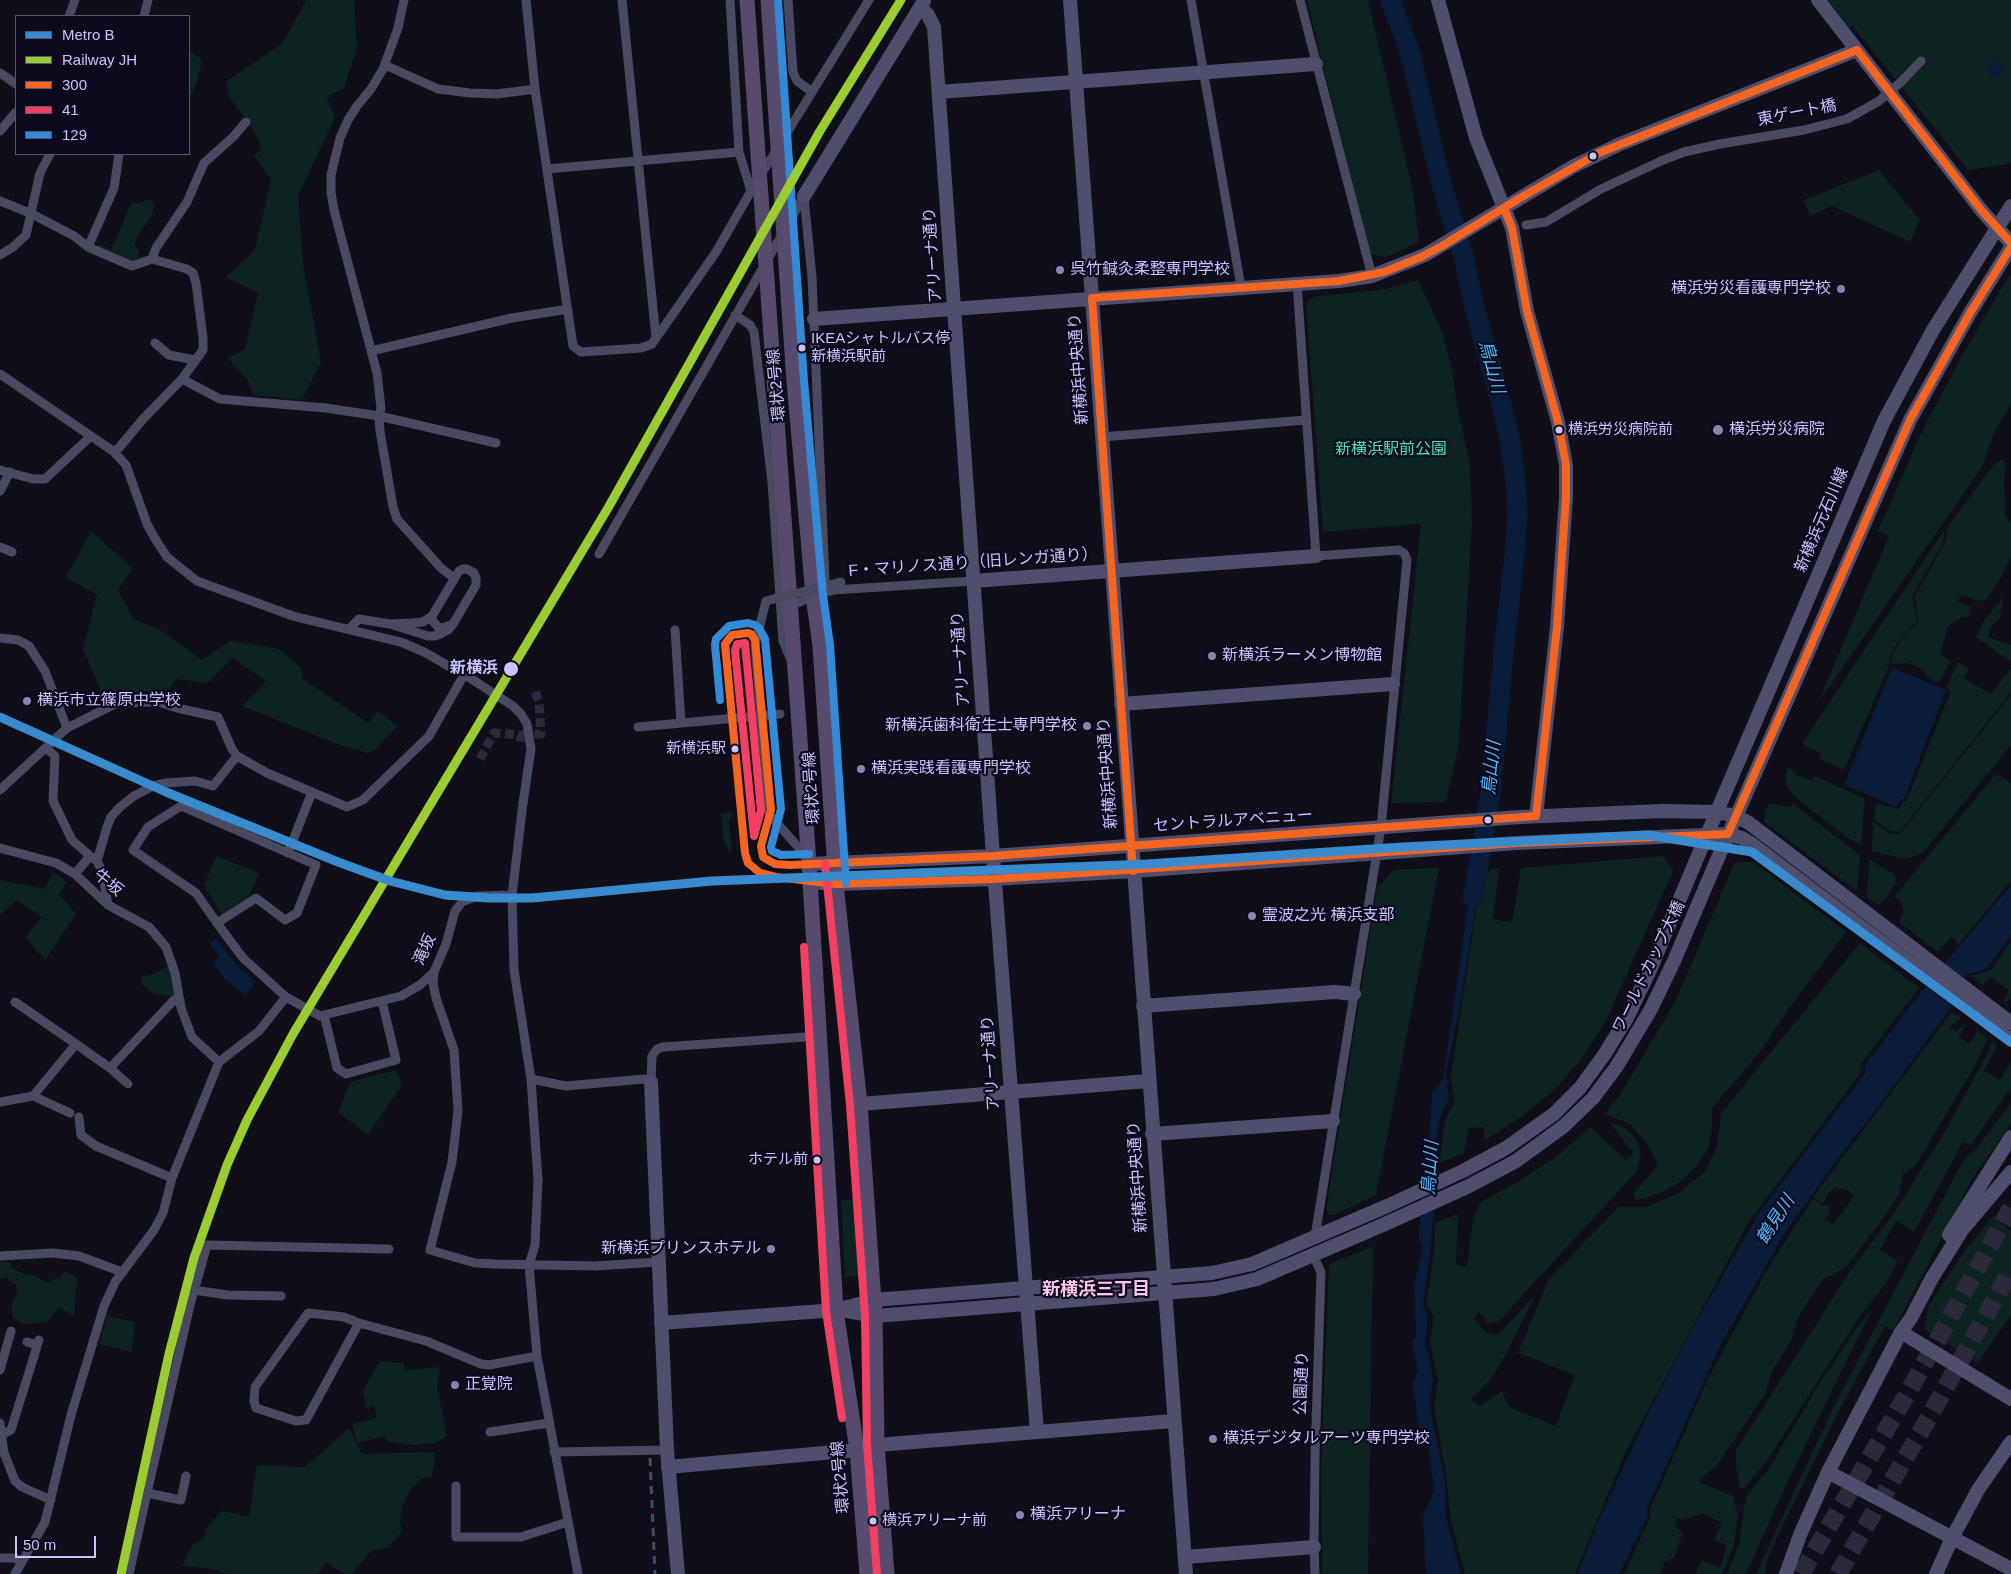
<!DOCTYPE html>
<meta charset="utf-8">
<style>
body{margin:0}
#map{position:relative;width:2011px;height:1574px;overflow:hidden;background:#100e18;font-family:Arial,sans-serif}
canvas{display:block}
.legend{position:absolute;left:15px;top:15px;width:175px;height:140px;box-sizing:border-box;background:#0c0a1c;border:1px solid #585577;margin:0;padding:6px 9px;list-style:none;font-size:15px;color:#c9c5ff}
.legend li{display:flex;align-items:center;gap:10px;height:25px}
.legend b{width:25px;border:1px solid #585577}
.scale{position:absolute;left:15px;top:1536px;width:81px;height:22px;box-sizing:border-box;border:2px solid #c9c5ff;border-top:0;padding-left:6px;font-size:15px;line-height:18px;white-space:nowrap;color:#c9c5ff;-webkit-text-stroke:4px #0c0a1c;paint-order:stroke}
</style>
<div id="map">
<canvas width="2011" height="1574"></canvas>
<ul class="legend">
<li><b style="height:6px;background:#3a8bce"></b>Metro B</li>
<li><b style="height:6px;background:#9acd32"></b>Railway JH</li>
<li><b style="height:6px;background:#f26522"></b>300</li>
<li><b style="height:6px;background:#f24062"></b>41</li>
<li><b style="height:6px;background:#338bd7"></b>129</li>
</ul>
<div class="scale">50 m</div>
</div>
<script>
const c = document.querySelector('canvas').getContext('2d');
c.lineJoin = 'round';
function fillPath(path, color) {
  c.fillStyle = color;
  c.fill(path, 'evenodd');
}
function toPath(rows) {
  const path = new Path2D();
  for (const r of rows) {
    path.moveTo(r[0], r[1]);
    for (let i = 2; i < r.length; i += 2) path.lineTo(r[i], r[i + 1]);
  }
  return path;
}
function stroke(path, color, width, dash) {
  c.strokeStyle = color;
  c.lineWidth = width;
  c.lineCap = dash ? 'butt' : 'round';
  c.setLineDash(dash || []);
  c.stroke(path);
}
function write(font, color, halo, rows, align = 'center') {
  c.font = font + ' Arial,"Noto Sans JP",sans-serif';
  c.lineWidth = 4.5;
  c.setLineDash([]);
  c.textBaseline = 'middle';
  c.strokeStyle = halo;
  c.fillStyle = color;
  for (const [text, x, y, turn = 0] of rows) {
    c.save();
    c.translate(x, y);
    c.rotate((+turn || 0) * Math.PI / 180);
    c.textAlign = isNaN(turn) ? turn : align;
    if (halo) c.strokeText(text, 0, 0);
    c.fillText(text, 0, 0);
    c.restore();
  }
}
const green = toPath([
 [306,0,354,0,357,48,344,88,327,97,335,118,298,196,303,263,321,362,302,400,254,395,248,381,228,358,245,349,258,293,226,277,255,250,271,179,254,156,262,148,250,124,229,97,227,81,283,43],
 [1307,0,1368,0,1413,191,1419,242,1385,258,1369,253],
 [1825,0,2011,0,2011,161,2008,164,1968,170,1853,26,1848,28],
 [189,51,199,57,202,62,196,84,189,99],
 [1879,170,1920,220,1910,242,1832,206,1810,216,1804,200],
 [150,199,154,205,152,215,137,237,135,245,139,253,138,258,131,262,98,249,100,245,112,249,131,203,139,203],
 [2011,276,2011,403,1994,433,1982,467,1818,703,1889,536,1878,531,1924,427,1962,356,2008,277],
 [1418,280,1442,332,1452,369,1457,405,1470,465,1472,520,1459,744,1446,802,1391,803,1421,524,1323,532,1306,303,1312,297,1386,289],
 [2002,460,2005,462,2004,483,2005,516,2011,523,2011,557,2001,577,1986,600,1980,601,1960,595,1958,602,1969,605,1971,612,1967,617,1961,617,1948,626,1940,654,1951,661,1938,683,1930,679,1920,668,1908,663,1891,664,1893,653,1902,638,1918,622,1915,596,1945,543,1948,526,1996,462],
 [1945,529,1943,543,1912,596,1917,621,1900,639,1891,653,1888,668,1844,770,1819,759,1821,753,1805,747,1803,742],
 [91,531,133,568,118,590,134,620,159,629,202,660,230,641,279,649,301,668,303,679,368,723,378,711,398,726,376,749,368,753,337,744,242,706,266,681,233,658,207,683,176,679,167,693,148,691,103,696,83,649,97,595,66,577],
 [2004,596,2000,617,1991,626,1988,637,2011,645,2011,662,1976,637,1985,619],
 [740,641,744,641,746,662,744,663,736,652,736,647],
 [1958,662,1969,669,1963,678,1991,694,2011,668,2011,692,1900,832,1890,831,1874,819,1876,803,1899,809,1903,801,1906,802,1951,691,1946,688],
 [731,670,734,670,743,682,744,686,738,687,739,699,733,700],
 [2011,695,2011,745,1926,849,1918,855,1905,859,1872,851,1873,821,1888,833,1900,834],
 [1789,767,1796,775,1812,780,1815,776,1865,799,1861,845,1848,838,1796,798,1788,789,1786,781,1786,772],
 [1996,774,2011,783,2011,881,1958,945,1955,939,1951,937,1938,952,1899,922,1904,911,1900,900,1894,897],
 [754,800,755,813,750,820,747,801],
 [1792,803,1860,855,1857,891,1764,822,1765,811,1769,804,1791,807],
 [734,812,729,821,732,850,731,852,728,850,723,836,721,813],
 [216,856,259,873,249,896,222,914,204,886],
 [1663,856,1673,871,1606,1021,1580,1061,1554,1090,1524,1115,1484,1141,1484,1127,1469,1128,1464,1153,1439,1163,1445,1121,1454,1103,1451,1076,1482,872,1499,868,1493,919,1512,923,1521,868],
 [1869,859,1895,875,1896,883,1885,899,1878,905,1867,897],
 [1735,862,1753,862,1846,932,1788,1010,1760,1052,1712,1108,1712,1129,1708,1148,1697,1166,1680,1182,1661,1193,1636,1200,1633,1194,1658,1166,1648,1145,1630,1124,1605,1114,1620,1095,1676,1000],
 [1439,868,1376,1195,1334,1215,1330,1215,1326,1210,1377,888,1394,870],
 [53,872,67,882,59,894,76,914,45,960,25,937,42,917,16,900,0,915,0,880,45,889],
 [2011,941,2011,998,2006,1003,2003,1000,2009,991,1991,977,1983,985,1971,976,1991,970],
 [1860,943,1919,988,1860,1065,1861,1072,1748,1223,1624,1455,1575,1574,1465,1574,1451,1521,1445,1468,1434,1406,1438,1381,1430,1343,1434,1317,1426,1304,1434,1253,1435,1223,1458,1214,1456,1265,1467,1267,1473,1220,1480,1203,1517,1182,1556,1157,1590,1127,1626,1160,1633,1153,1609,1122,1626,1128,1637,1140,1641,1153,1637,1171,1498,1322,1488,1323,1479,1312,1474,1319,1486,1333,1498,1335,1536,1294,1507,1352,1491,1379,1471,1400,1480,1406,1502,1391,1509,1407,1556,1426,1575,1375,1518,1353,1549,1279,1618,1207,1646,1207,1679,1193,1705,1171,1717,1147,1721,1113],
 [170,965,179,997,154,994,142,985,141,976,149,976],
 [1952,1012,1961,1018,1949,1028,1956,1031,1965,1025,1959,1037,1969,1044,1978,1031,1988,1038,1974,1067,1916,1165,1903,1174,1899,1194,1885,1216,1849,1263,1841,1270,1823,1279,1798,1317,1791,1341,1772,1371,1765,1394,1717,1465,1698,1482,1733,1496,1738,1515,1734,1545,1722,1574,1695,1574,1702,1560,1720,1568,1727,1545,1714,1540,1722,1523,1702,1513,1683,1520,1677,1518,1675,1527,1683,1532,1674,1558,1665,1561,1660,1574,1624,1574,1650,1518,1650,1509,1709,1377,1768,1268,1813,1199,1823,1206,1829,1205,1830,1212,1825,1219,1833,1225,1854,1196,1848,1190,1834,1188,1827,1195,1823,1204,1813,1197],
 [1992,1041,1997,1046,1984,1071,2000,1080,2011,1062,2011,1088,1972,1143,1969,1145,1963,1142,1914,1232,1896,1220,1880,1250,1898,1261,1886,1283,1857,1320,1767,1461,1744,1488,1740,1488,1736,1466,1736,1450,1849,1273,1892,1216,1943,1135,1988,1053],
 [396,1070,402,1085,368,1135,338,1112,350,1082],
 [2011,1103,2011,1123,1974,1176,1893,1331,1885,1326,1839,1411,1777,1537,1767,1560,1765,1574,1756,1574,1833,1408,1959,1168,1967,1156,1976,1149],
 [841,1200,855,1200,859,1276,845,1277],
 [1993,1216,2011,1231,2011,1315,1977,1363,1924,1329,1929,1305,1964,1252],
 [1373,1246,1368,1574,1322,1574,1321,1471,1329,1264],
 [0,1262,10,1262,13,1269,29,1276,31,1274,48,1283,57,1277,60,1278,64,1271,77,1277,74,1317,59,1307,48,1322,23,1324,13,1318,11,1304,18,1292,16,1289,17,1286,6,1277,0,1279],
 [1872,1309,1785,1487,1746,1574,1727,1574,1739,1545,1744,1507,1748,1494,1768,1470,1818,1386,1857,1327],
 [107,1316,135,1322,132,1352,99,1344],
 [380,1361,404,1363,406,1370,440,1367,437,1387,447,1436,436,1443,415,1445,386,1441,385,1436,357,1443,352,1424,377,1418,374,1406,366,1408,363,1391],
 [349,1428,362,1454,435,1452,432,1477,420,1479,410,1490,402,1508,400,1521,402,1531,389,1547,371,1551,352,1574,344,1574,326,1562,318,1574,226,1574,214,1569,182,1566,192,1545,203,1539,206,1529,222,1511,249,1517,257,1465,305,1467]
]);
const water = toPath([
 [1996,59,2006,69,1995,80,1985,70],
 [1892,668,1946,690,1904,799,1900,799,1897,807,1844,785],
 [1473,872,1481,874,1460,1005,1446,1073,1449,1097,1440,1118,1434,1152,1437,1167,1430,1254,1423,1305,1428,1316,1425,1345,1429,1356,1433,1380,1429,1404,1445,1481,1446,1518,1461,1574,1426,1574,1423,1517,1434,1491,1429,1448,1418,1423,1413,1383,1418,1371,1412,1341,1416,1335,1414,1287,1423,1247,1419,1238,1423,1169,1429,1137,1432,1093,1443,1079],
 [2011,885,2011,935,1987,968,1966,975,1952,1006,1882,1102,1842,1153,1784,1234,1720,1346,1647,1508,1647,1518,1619,1574,1578,1574,1597,1524,1649,1412,1692,1329,1759,1213,1866,1072,1865,1065,1926,986],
 [216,939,236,964,256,982,245,995,226,980,213,963,220,956,209,943]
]);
const river = toPath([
 [1390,0,1409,49,1441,182,1464,258,1473,302,1505,418,1511,446,1516,486,1517,514,1515,552,1504,648,1491,791,1473,898]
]);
const streetTunnel = toPath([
 [521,735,541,734,539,702,534,688],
 [480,759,494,733,521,735,520,743]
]);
const highwayTunnel = toPath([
 [1801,1574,1906,1396,2011,1208],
 [1838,1574,1932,1412,2011,1270]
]);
const street = toPath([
 [404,0,398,28,383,69,371,89,357,106,348,120,340,138,331,175,331,192,334,210,377,373,381,408,379,416,380,431,393,507,397,519,441,568,454,578],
 [526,0,535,89,573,346,581,352,641,348,652,344,716,252,751,191,869,0],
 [622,0,656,338],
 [730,0,739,152],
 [788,0,793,72,797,81,812,92],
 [1191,0,1241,287],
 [1300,0,1372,276],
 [69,16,75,0],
 [144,16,148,0],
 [385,65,438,89,470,93,497,94,535,89],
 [0,73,16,84],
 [0,131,16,112],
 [547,169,739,152,751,191],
 [804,197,812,277,825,580,817,590],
 [0,201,32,214,74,236,88,247,132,266,152,259,187,269,193,273,196,283,203,338,203,350,182,379],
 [1526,225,1546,222,1601,189,1661,161],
 [88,247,114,188,119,154],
 [0,255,13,247,26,235,40,173,50,154],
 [152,259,156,248,187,202,204,163,233,137,246,122],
 [1297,283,1316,556,1399,550,1404,553,1407,560,1381,827,1315,1237],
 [735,315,750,325,754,332,772,482,783,641,790,658],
 [155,343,169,355,195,360],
 [371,351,512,318,568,309],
 [0,374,113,451,126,465,147,524,154,537,167,557,197,581,293,616,401,642,424,652,468,677],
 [1102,437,1306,420],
 [113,451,118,449,143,419,182,379,220,399,326,408,379,416,496,443],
 [0,470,33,479,45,479,91,436],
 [0,491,10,472],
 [0,547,12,552],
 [599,554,804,196],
 [791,606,813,596,834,590,973,581],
 [432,616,432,620,438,627,443,628,453,624,476,585,476,578,474,573,467,569,463,569,459,571,432,616,423,622,412,623,390,624,428,636,435,636,442,633,448,630,453,624],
 [349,629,359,619,390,624],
 [675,630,681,723],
 [0,638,18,640,29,646,45,671,67,728],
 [638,727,780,714],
 [46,748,55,756,53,801,72,840,90,856],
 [0,790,67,728,117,703,159,702,177,708,218,717,232,749,237,756,267,773,347,807,363,800,429,736,464,675],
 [523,803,512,895,514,970,531,1079,538,1180,535,1245,529,1265,537,1356,578,1574],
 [0,848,56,863,75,874,108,905,149,927,166,947,175,973,181,1008,192,1037,219,1062],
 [288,853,312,792],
 [97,861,102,871,108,905],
 [75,874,90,856,97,861,107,827,111,817,120,807,134,796,153,786,166,783,195,781,213,786,237,756],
 [217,923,256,898,285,920,297,913,316,865,181,806,148,827,133,850,196,893,217,923,243,958,286,997,320,1016,401,996,420,985,434,972,446,944,455,911,462,902,477,896,512,895],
 [434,972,433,983,436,998,454,1050,458,1111,452,1162,430,1250,475,1263,495,1264,596,1266,658,1262],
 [15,1002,76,1044],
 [324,1015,337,1068,346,1074,396,1060,382,1001],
 [110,1068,174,1000,180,1000],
 [531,1079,566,1086,644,1079,651,1082,652,1056,657,1049,663,1047,820,1036],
 [33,1096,76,1044,110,1068,128,1084],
 [0,1102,33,1096,70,1113],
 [79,1117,81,1135,96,1146,172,1178],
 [1313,1255,1321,1272,1315,1455,1314,1547,1315,1574],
 [0,1256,53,1253,79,1256,122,1272],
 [194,1290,227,1295,281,1296],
 [359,1323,306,1420,296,1421,256,1408,254,1401,255,1387,308,1313,344,1317,359,1323,426,1341,481,1364,489,1365,537,1356],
 [27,1342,37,1345],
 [0,1370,11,1331],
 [0,1423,4,1453,15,1481,22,1487,51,1500],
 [490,1432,549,1423],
 [1,1435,11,1430,39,1340],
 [554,1452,667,1450],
 [456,1486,456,1537,521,1537,568,1522],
 [147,1493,190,1305,207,1245,389,1249],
 [0,1558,15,1558,21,1562],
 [15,1574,45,1522,71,1415,104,1306,115,1282,154,1230,163,1213,172,1178,219,1062,259,1031,286,997],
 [129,1574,147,1493,181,1500,186,1476]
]);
const secondary = toPath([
 [1070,0,1186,1574],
 [1438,0,1476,138,1512,228,1527,311,1558,422,1566,465,1566,497,1557,627,1536,816],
 [1818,0,1982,211,2011,243],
 [920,7,928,15,934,27,993,856,1037,1432],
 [939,92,1316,64],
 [804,196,924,1],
 [814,319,1339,281,1372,276,1425,255,1574,166,1620,144,1857,50],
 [973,581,1316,556],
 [1121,704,1393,684],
 [1695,863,1884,421,1933,330,2011,206],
 [809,864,993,856,1520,817,1662,811,1716,812,1736,816,1749,823,2011,1023],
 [1714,867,1910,420,1970,313,2011,247],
 [810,882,836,884,994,879,1133,871,1517,843,1728,834,1742,838,1752,844,2011,1040],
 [1143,1006,1335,992,1354,994],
 [651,1082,667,1450,678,1574],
 [860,1104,1148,1081],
 [1152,1134,1333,1121],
 [1949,1235,2011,1137],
 [842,1310,875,1316,1214,1289,1257,1279,1385,1224],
 [661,1323,836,1310,874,1300,1212,1273,1252,1264,1387,1206],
 [1901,1332,2011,1399],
 [877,1445,1173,1421],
 [668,1467,857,1450],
 [1828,1472,2011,1569],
 [1185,1557,1314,1547],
 [1786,1574,1800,1535,1828,1472,1901,1332,1911,1318,1932,1278,1962,1230,2011,1172],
 [1936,1574,1952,1538,1978,1490,2011,1442]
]);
const primary = toPath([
 [806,515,813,596,820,646,836,884,860,1104,875,1316,877,1445,887,1574],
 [784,518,809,864,836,1310,857,1450,867,1574]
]);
const rail = toPath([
 [650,1458,655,1574]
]);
const streetBridge = toPath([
 [1661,161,1684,152,1720,144,1804,130,1847,119,1879,101,1901,82,1921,61],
 [470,678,513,706,521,714,527,724,531,749,523,803],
 [799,848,769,814,755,645,766,601,841,582]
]);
const secondaryBridge = toPath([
 [1387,1206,1463,1171,1506,1148,1554,1114,1580,1088,1604,1055,1627,1018,1650,970,1695,863],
 [1385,1224,1469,1186,1516,1161,1564,1126,1593,1098,1617,1066,1651,1009,1674,961,1714,867]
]);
const primaryBridge = toPath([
 [747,0,784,518],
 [768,0,794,382,806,515]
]);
const bus1 = toPath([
 [1857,50,1982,211,2011,243],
 [1504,208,1512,228,1527,311,1558,422,1566,465,1566,497,1557,627,1536,816,993,856,790,865,775,864,763,857,761,846,771,810,755,640,751,634,748,633,732,635,725,644,745,853,748,863,760,873,776,877,836,884,994,879,1517,843,1728,834,1910,420,1970,313,2011,247],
 [1133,871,1092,298,1339,281,1384,272,1421,257,1442,246,1520,198,1599,153,1857,50]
]);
const bus2 = toPath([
 [745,643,761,810,754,836,735,651,737,644,745,643],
 [825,864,850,1105,865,1316,867,1445,877,1574],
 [804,947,826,1311,842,1418]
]);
const bus3 = toPath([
 [778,0,804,381,823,595,830,645,846,883],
 [720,700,715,645,716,639,729,626,748,623,755,625,759,628,765,639,781,809,771,847,772,851,781,855,809,854]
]);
const rail1 = toPath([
 [121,1574,169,1354,194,1258,227,1165,247,1120,293,1034,608,508,820,131,901,0]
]);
const metro1 = toPath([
 [0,717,166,792,338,862,390,881,445,895,489,898,532,898,712,881,1147,864,1403,847,1648,835,1752,852,2011,1042]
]);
const markers = [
 [1593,156,4.5,"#c9c5ff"],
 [1060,270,5,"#8885ae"],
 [1841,289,5,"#8885ae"],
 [802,348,4.5,"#c9c5ff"],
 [1559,430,4.5,"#c9c5ff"],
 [1718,430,6,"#8885ae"],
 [1212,656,5,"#8885ae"],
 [511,669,8,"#c9c5ff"],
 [27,701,5,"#8885ae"],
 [1087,726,5,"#8885ae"],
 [735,749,4.5,"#c9c5ff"],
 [861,769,5,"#8885ae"],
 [1488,820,4.5,"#c9c5ff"],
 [1252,916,5,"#8885ae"],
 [817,1160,4.5,"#c9c5ff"],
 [771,1249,5,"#8885ae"],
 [455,1385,5,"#8885ae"],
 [1213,1439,5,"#8885ae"],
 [1020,1515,5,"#8885ae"],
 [873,1521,4.5,"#c9c5ff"]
];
const busNames = [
 ["IKEAシャトルバス停",811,339],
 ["新横浜駅前",811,357],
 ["横浜労災病院前",1568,430],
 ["新横浜駅",726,749,"right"],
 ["ホテル前",808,1160,"right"],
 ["横浜アリーナ前",882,1521]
];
const streetNames = [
 ["東ゲート橋",1797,113,-11],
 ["アリーナ通り",933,255,-94],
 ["新横浜中央通り",1079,369,-94],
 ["環状2号線",777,385,-95],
 ["新横浜元石川線",1822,520,-67],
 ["F・マリノス通り（旧レンガ通り）",973,563,-4],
 ["アリーナ通り",961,659,-94],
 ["新横浜中央通り",1108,773,-94],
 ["環状2号線",812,788,-94],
 ["セントラルアベニュー",1233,821,-4],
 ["牛坂",108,883,39],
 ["滝坂",425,950,-65],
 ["ワールドカップ大橋",1649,967,-64],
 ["アリーナ通り",991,1063,-94],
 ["新横浜中央通り",1138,1177,-94],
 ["公園通り",1302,1383,-88],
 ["環状2号線",841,1477,-95]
];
const poiNames = [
 ["呉竹鍼灸柔整専門学校",1070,270],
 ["横浜労災看護専門学校",1831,289,"right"],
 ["横浜労災病院",1729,430],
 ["新横浜ラーメン博物館",1222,656],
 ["横浜市立篠原中学校",37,701],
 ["新横浜歯科衛生士専門学校",1077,726,"right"],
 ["横浜実践看護専門学校",871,769],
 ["霊波之光 横浜支部",1262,916],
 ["新横浜プリンスホテル",761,1249,"right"],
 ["正覚院",465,1385],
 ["横浜デジタルアーツ専門学校",1223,1439],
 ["横浜アリーナ",1030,1515]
];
const parkNames = [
 ["新横浜駅前公園",1391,450]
];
const stopNames = [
 ["新横浜",498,669]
];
const waterNames = [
 ["鳥山川",1491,367,75],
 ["鳥山川",1492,768,-84],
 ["鳥山川",1431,1168,-86],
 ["鶴見川",1776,1220,-57]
];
const neighbourhoodNames = [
 ["新横浜三丁目",1096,1290]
];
fillPath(green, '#0d2322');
fillPath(water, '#091d3a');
stroke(river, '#091d3a', 20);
stroke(streetTunnel, '#2c293b', 9, [9, 4.5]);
stroke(highwayTunnel, '#2c293b', 18, [18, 9]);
stroke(street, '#494961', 9);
stroke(secondary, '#4f4f6d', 14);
stroke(primary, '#564b6c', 15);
stroke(rail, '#3b5262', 3, [8, 6]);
stroke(streetBridge, '#494961', 9);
stroke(secondaryBridge, '#4f4f6d', 14);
stroke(primaryBridge, '#564b6c', 15);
stroke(bus1, '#f26522', 8);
stroke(bus2, '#f24062', 8);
stroke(bus3, '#338bd7', 8);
stroke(rail1, '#9acd32', 9);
stroke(metro1, '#3a8bce', 9);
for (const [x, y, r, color] of markers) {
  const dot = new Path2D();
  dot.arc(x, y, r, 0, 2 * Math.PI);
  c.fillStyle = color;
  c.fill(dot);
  stroke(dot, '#0c0a1c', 2);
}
write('15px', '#c9c5ff', '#0c0a1c', busNames, 'left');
write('16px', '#c9c5ff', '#0c0a1c', streetNames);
write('16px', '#c9c5ff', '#0c0a1c', poiNames, 'left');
write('16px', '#4ce4b6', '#0c0a1c', parkNames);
write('bold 16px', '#c9c5ff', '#0c0a1c', stopNames, 'right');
write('italic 18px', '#53b9ff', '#0c0a1c', waterNames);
write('bold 18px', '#ffc7ee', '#0c0a1c', neighbourhoodNames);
</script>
